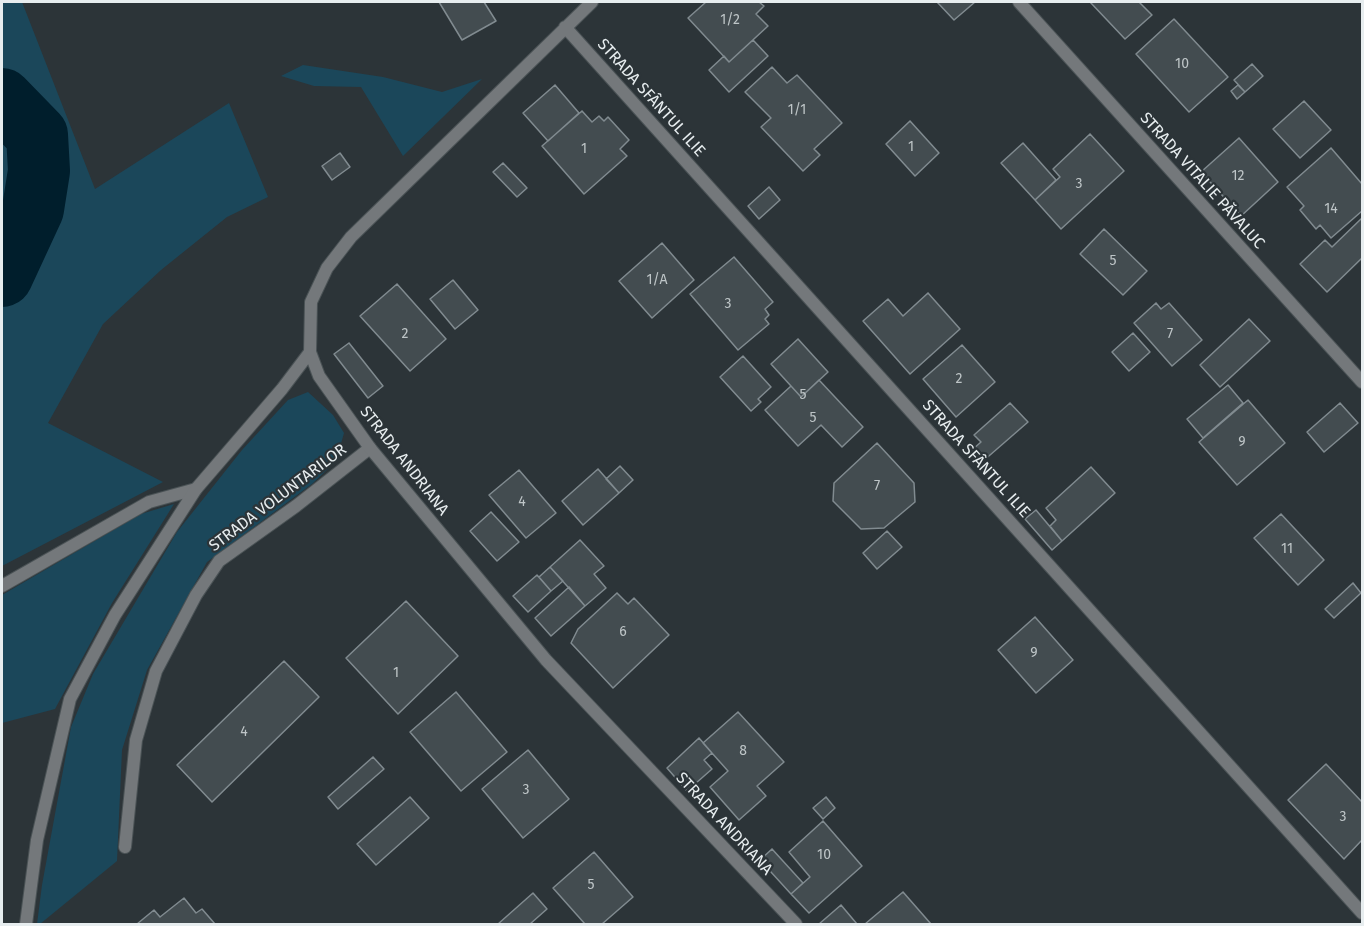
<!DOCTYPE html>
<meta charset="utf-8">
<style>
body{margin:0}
#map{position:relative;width:1364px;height:926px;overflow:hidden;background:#2c3438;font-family:"Fira Sans",sans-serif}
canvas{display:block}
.frame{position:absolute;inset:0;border:3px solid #e7edef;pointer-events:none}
</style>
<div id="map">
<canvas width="1364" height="926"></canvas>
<div class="frame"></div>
</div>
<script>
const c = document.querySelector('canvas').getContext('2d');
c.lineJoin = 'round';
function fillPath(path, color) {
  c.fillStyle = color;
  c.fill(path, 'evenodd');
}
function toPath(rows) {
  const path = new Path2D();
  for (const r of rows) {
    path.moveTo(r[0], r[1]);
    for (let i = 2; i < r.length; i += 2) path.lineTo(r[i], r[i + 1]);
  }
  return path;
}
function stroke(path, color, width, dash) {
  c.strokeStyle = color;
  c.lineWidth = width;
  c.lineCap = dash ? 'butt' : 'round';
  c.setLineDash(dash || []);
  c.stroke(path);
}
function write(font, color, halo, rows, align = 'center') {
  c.font = font + ' "Fira Sans",sans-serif';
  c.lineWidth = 4.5;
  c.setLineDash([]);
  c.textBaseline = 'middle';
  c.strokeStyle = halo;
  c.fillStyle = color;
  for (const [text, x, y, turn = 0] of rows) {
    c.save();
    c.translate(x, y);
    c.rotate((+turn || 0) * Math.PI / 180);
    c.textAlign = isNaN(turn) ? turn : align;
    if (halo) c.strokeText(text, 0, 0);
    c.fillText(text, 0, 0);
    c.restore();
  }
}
const green = toPath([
 [2,2,22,2,95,189,229,103,268,197,227,217,161,270,103,324,48,423,163,482,2,566],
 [303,65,383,77,442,92,482,79,403,156,361,87,314,86,281,76],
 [308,392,333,415,344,433,336,461,312,484,207,562,147,670,122,750,117,861,40,924,37,924,42,885,71,727,93,674,177,532,242,450,288,400],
 [174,504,112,603,55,709,2,723,2,595,141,514]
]);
const river = toPath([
 [2,99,37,135,39,171,33,209,2,276]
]);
const building = toPath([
 [439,2,484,2,496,21,462,40,439,2],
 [706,2,759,2,764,6,756,14,768,26,729,62,688,18,706,2],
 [937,2,975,2,954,20,937,2],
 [1090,2,1139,2,1152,15,1125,39,1090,2],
 [1174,19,1228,77,1189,112,1136,54,1174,19],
 [753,40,768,56,729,92,709,70,724,56,729,62,753,40],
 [1252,64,1263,76,1245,92,1234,80,1252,64],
 [772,67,787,83,797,75,842,123,814,149,820,155,803,171,761,127,771,118,745,92,772,67],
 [555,85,579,113,548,141,523,113,555,85],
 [1238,85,1245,92,1237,99,1231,91,1238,85],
 [1304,101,1331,130,1300,158,1273,129,1304,101],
 [582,111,592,122,599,116,604,121,608,117,629,140,620,149,627,156,584,194,542,146,582,111],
 [910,121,939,153,915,176,886,144,910,121],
 [1090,134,1124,171,1061,229,1035,200,1060,177,1053,169,1090,134],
 [1239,138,1278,182,1241,216,1201,172,1239,138],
 [1023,143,1056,180,1035,200,1001,163,1023,143],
 [1331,148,1362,184,1362,211,1331,238,1320,225,1316,229,1300,210,1304,206,1287,187,1331,148],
 [340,153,350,167,332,180,322,166,340,153],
 [503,163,527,188,517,197,493,172,503,163],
 [769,187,780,200,759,219,748,206,769,187],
 [1362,218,1362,258,1327,292,1300,264,1325,240,1332,247,1362,218],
 [1104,229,1147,271,1123,295,1080,254,1104,229],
 [662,243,694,280,652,318,619,281,662,243],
 [734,257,773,302,765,309,769,315,765,319,769,324,738,350,690,294,734,257],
 [453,280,478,310,455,329,430,299,453,280],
 [397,284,446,339,410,371,360,316,397,284],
 [928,293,960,329,910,374,863,321,888,299,903,316,928,293],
 [1156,303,1161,309,1169,303,1202,340,1172,366,1134,323,1156,303],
 [1249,319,1270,341,1220,387,1200,365,1249,319],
 [1133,333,1150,352,1129,371,1112,352,1133,333],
 [798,339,828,372,801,397,771,364,798,339],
 [349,343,383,386,368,398,334,354,349,343],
 [962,345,995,382,956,417,923,379,962,345],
 [743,356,771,387,758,399,761,402,751,411,720,377,743,356],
 [819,380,863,427,842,447,821,425,798,446,765,410,791,386,801,397,819,380],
 [1228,385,1243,403,1203,438,1187,419,1228,385],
 [1248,400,1285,443,1237,485,1199,442,1248,400],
 [1010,403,1028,422,982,462,972,450,981,442,974,435,1010,403],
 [1340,403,1358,423,1324,452,1307,432,1340,403],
 [877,443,914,483,915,502,884,528,861,529,833,501,834,483,877,443],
 [620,466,633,480,619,493,606,479,620,466],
 [1091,467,1115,493,1062,541,1050,526,1056,520,1046,508,1091,467],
 [598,469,619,493,583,525,562,501,598,469],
 [519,470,556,513,526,538,489,495,519,470],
 [1036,510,1062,541,1052,550,1025,519,1036,510],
 [491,512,519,542,497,561,470,531,491,512],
 [1281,514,1324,560,1298,585,1254,538,1281,514],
 [887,531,902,547,877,569,863,553,887,531],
 [580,540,604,566,594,574,606,588,585,606,550,567,580,540],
 [550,567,563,581,551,591,539,577,550,567],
 [537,575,551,591,528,612,513,596,537,575],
 [1353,583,1361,593,1334,618,1325,609,1353,583],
 [569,587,585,606,551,636,535,618,569,587],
 [617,593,628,604,634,598,669,635,613,688,571,643,578,629,617,593],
 [406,601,458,656,398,714,346,658,406,601],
 [1035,617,1073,660,1036,693,998,650,1035,617],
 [284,661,319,697,212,802,177,765,284,661],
 [456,692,507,752,461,791,410,732,456,692],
 [738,712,784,762,757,786,766,796,739,820,710,787,728,771,703,743,738,712],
 [699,738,712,753,704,760,712,769,687,791,667,768,699,738],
 [528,750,569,799,523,838,482,789,528,750],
 [373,757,384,769,338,809,328,797,373,757],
 [1326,764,1362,802,1362,840,1344,859,1288,800,1326,764],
 [410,797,429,818,376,865,357,844,410,797],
 [826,797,835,808,823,819,813,808,826,797],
 [823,821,862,866,809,913,791,894,810,877,789,852,823,821],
 [772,849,803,883,791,894,760,860,772,849],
 [594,852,633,897,602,924,585,924,553,888,594,852],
 [903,892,931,924,865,924,903,892],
 [533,893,547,909,530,924,498,924,533,893],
 [184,898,196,913,202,909,215,924,137,924,154,910,160,917,184,898],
 [841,905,857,924,819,924,841,905]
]);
const lane = toPath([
 [2,586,149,502,196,489],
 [125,847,136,740,156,671,196,595,219,561,296,506,370,448]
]);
const street = toPath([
 [592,2,351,237,327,268,311,302,310,352,319,376,370,448,546,660,796,924],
 [1019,2,1362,382],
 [565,27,1362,913],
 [26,924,37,840,70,699,115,615,196,489,282,389,310,352]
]);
const numberNames = [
 ["1/2",730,20],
 ["10",1182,64],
 ["1/1",797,110],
 ["1",911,147],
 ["1",584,149],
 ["12",1238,176],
 ["3",1079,184],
 ["14",1331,209],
 ["5",1113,261],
 ["1/A",657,280],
 ["3",728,304],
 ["2",405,334],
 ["7",1170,334],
 ["2",959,379],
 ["5",803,395],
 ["5",813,418],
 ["9",1242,442],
 ["7",877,486],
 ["4",522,502],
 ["11",1287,549],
 ["6",623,632],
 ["9",1034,653],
 ["1",396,673],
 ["4",244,732],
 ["8",743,751],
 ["3",526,790],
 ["3",1343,817],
 ["10",824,855],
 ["5",591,885]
];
const streetNames = [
 ["STRADA SFÂNTUL ILIE",651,98,48],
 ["STRADA VITALIE PĂVALUC",1202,181,48],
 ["STRADA SFÂNTUL ILIE",976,459,48],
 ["STRADA ANDRIANA",404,461,52],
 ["STRADA VOLUNTARILOR",278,498,-37],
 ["STRADA ANDRIANA",724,824,47]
];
fillPath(green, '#1b475a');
stroke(river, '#001e2c', 62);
fillPath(building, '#434c50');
stroke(building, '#818b90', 1.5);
stroke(lane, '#4a5255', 14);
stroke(street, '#4a5255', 14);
stroke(lane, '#74787b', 12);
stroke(street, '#74787b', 12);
write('14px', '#bec5c7', null, numberNames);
write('16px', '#e7edef', '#2c3438', streetNames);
</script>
